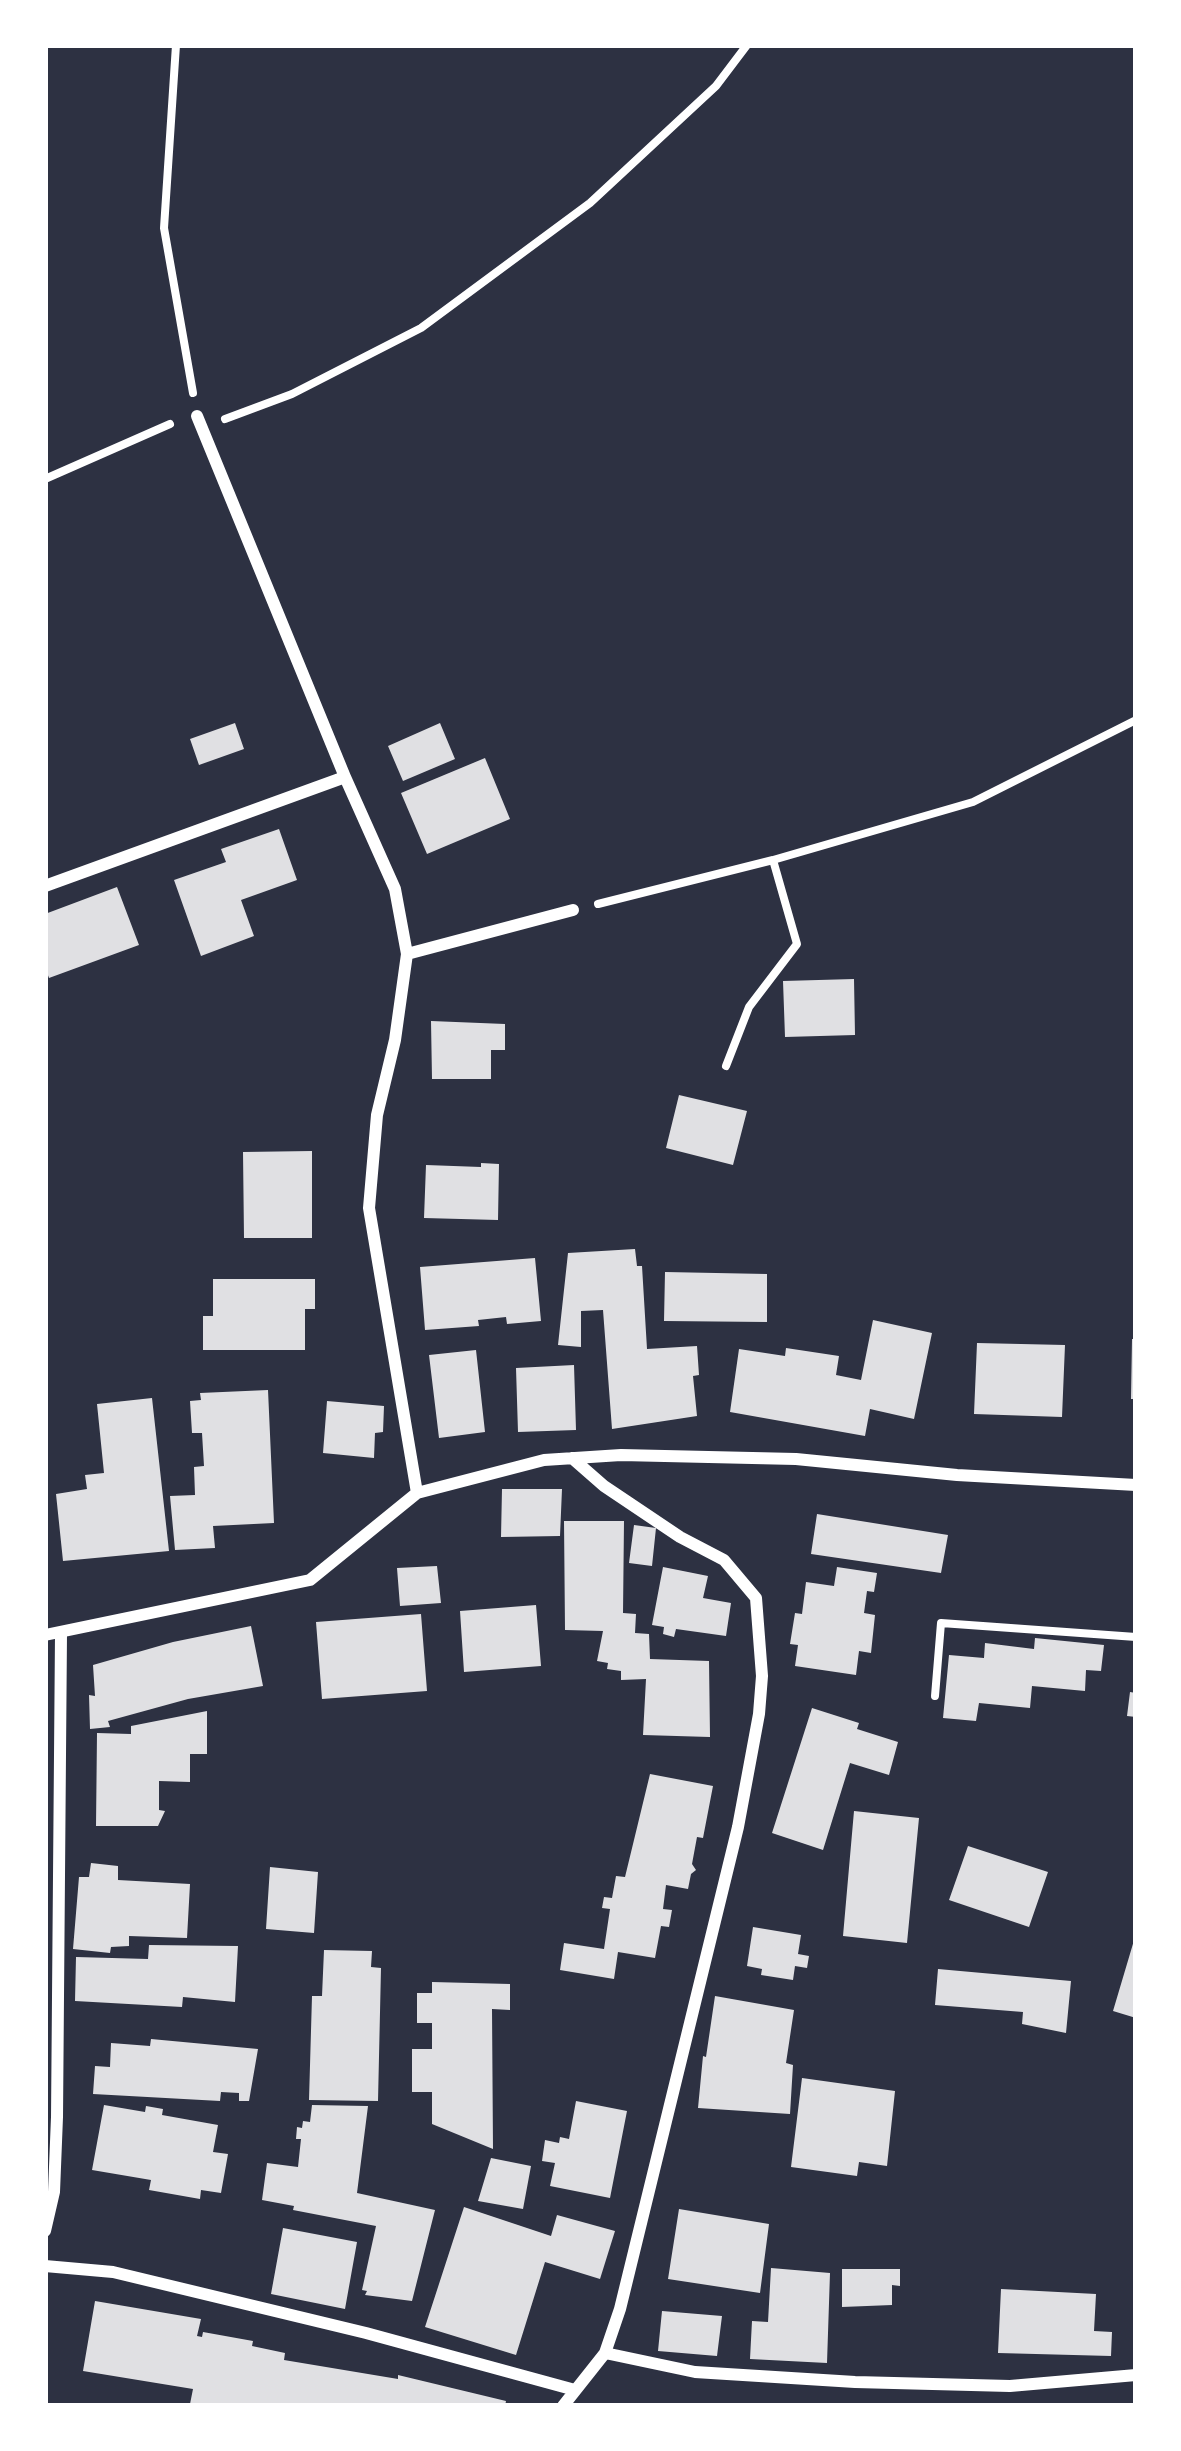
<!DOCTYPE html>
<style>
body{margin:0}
#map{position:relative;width:1181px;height:2451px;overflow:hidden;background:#2d3142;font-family:"Golos Text",sans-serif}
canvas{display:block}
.frame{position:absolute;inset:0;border:48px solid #fff;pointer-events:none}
</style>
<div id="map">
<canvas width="1181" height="2451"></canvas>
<div class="frame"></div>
</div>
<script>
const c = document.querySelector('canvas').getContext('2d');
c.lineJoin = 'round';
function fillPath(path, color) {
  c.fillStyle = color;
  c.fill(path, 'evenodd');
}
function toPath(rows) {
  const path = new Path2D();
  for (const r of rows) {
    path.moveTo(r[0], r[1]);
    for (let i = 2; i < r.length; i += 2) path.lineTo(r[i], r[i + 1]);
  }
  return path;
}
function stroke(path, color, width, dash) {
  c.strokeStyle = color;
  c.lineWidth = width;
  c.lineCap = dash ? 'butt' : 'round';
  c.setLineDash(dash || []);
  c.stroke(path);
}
const building = toPath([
 [235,723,244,749,199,765,190,739],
 [440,723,455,759,403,781,388,746],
 [485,758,510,819,427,854,401,793],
 [279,829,297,880,241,900,254,936,201,956,174,880,226,862,221,849],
 [117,887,139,945,49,978,45,967,45,914],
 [854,979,855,1035,785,1037,783,981],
 [431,1021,505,1024,505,1050,491,1050,491,1079,432,1079],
 [679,1095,747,1111,733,1165,666,1148],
 [312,1151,312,1238,244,1238,243,1152],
 [481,1163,499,1164,498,1220,424,1218,426,1165,481,1167],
 [635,1249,637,1266,642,1266,647,1349,697,1346,699,1375,693,1376,697,1416,612,1429,603,1310,581,1311,581,1347,558,1345,568,1253],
 [535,1258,541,1321,507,1324,506,1317,478,1320,479,1326,425,1330,420,1267],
 [665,1272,767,1274,767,1322,664,1321],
 [213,1279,315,1279,315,1309,305,1309,305,1350,203,1350,203,1316,213,1316],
 [873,1320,932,1333,914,1419,870,1409,865,1436,730,1412,739,1349,785,1356,786,1348,839,1356,836,1375,861,1380],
 [1132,1339,1136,1339,1136,1399,1131,1399],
 [977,1343,1065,1345,1062,1417,974,1414],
 [476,1350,485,1432,439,1438,429,1355],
 [574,1365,576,1430,518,1432,516,1368],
 [268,1390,274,1523,213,1526,215,1548,175,1550,170,1496,195,1495,194,1467,204,1466,202,1433,192,1433,190,1401,201,1400,200,1393],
 [152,1398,169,1551,63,1561,56,1494,87,1489,85,1475,104,1473,97,1404],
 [327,1401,384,1406,383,1432,375,1433,374,1458,323,1453],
 [502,1489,562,1489,560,1536,501,1537],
 [817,1514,948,1535,941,1573,811,1554],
 [564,1521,624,1521,623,1613,636,1614,635,1633,649,1634,650,1659,709,1661,710,1737,643,1735,646,1679,621,1680,621,1671,607,1669,608,1663,597,1661,603,1631,565,1630],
 [634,1525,656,1528,652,1566,629,1563],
 [437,1566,441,1603,400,1606,397,1568],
 [663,1567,708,1576,703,1598,731,1603,726,1636,676,1629,674,1637,663,1634,664,1627,652,1625],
 [837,1567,877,1573,874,1592,867,1591,864,1613,875,1615,871,1653,859,1651,856,1675,795,1666,798,1645,790,1644,795,1613,802,1614,806,1582,834,1586],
 [536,1605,541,1666,464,1672,460,1611],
 [421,1614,427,1691,322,1699,316,1622],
 [251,1626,263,1686,188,1699,108,1721,110,1727,90,1729,89,1695,95,1696,93,1665,173,1642],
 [1035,1638,1104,1645,1101,1671,1086,1670,1085,1691,1032,1686,1030,1708,979,1703,976,1721,943,1718,949,1655,984,1658,985,1643,1034,1649],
 [1130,1692,1136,1693,1136,1717,1127,1716],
 [812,1708,859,1723,857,1729,898,1742,889,1775,850,1763,823,1850,772,1833],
 [207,1711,207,1754,190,1754,190,1782,159,1781,159,1810,165,1811,158,1826,96,1826,97,1733,131,1734,131,1726],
 [650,1774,713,1786,703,1838,697,1837,692,1864,696,1870,691,1874,688,1889,666,1885,663,1909,672,1910,669,1927,661,1926,655,1958,618,1952,614,1979,560,1970,564,1943,604,1949,610,1909,602,1908,604,1897,612,1898,616,1876,625,1877],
 [854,1811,919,1818,907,1943,843,1936],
 [968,1846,1048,1872,1029,1927,949,1900],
 [91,1863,118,1866,118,1880,190,1884,187,1938,129,1936,129,1946,111,1947,110,1953,73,1949,79,1877,89,1877],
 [270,1867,318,1872,314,1933,266,1929],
 [753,1927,801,1935,798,1954,809,1956,807,1968,795,1966,793,1980,761,1975,762,1969,747,1966],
 [1135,1937,1136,1937,1136,2018,1113,2011],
 [149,1945,238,1946,235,2002,183,1997,182,2007,75,2001,76,1957,148,1959],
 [324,1950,372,1951,371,1967,381,1968,378,2101,309,2100,312,1996,322,1996],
 [938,1969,1071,1981,1066,2033,1022,2024,1023,2012,935,2005],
 [432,1982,510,1984,510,2010,492,2009,493,2149,432,2124,432,2092,412,2092,412,2049,432,2049,432,2023,417,2023,417,1993,432,1993],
 [715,1996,794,2010,786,2063,793,2065,790,2114,698,2108,703,2056,706,2057],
 [151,2039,258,2049,249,2101,239,2101,239,2093,221,2092,220,2101,93,2094,95,2066,110,2067,111,2043,150,2046],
 [802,2078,895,2091,887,2166,859,2162,857,2176,791,2167],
 [576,2101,627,2111,610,2198,550,2186,555,2163,542,2161,545,2140,559,2143,560,2137,569,2139],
 [104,2105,145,2112,146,2106,163,2109,162,2115,218,2125,213,2152,228,2154,221,2193,201,2190,200,2199,149,2190,151,2180,92,2170],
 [312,2105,368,2106,357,2193,435,2210,412,2301,365,2295,367,2291,362,2290,376,2226,293,2210,294,2206,262,2200,267,2163,298,2167,301,2139,296,2139,297,2127,302,2128,303,2121,310,2122],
 [491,2158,531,2166,523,2209,478,2201],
 [464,2207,551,2236,557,2215,615,2231,600,2279,545,2262,516,2355,425,2327],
 [679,2209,769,2224,760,2293,668,2279],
 [283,2228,357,2242,345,2309,271,2294],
 [771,2268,830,2273,827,2363,750,2359,752,2321,768,2322],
 [842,2269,900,2269,900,2286,892,2285,892,2305,842,2307],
 [1001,2289,1096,2294,1094,2331,1112,2332,1111,2356,998,2353],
 [95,2301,201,2319,197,2336,202,2337,203,2332,253,2341,252,2346,285,2353,284,2360,398,2379,398,2375,506,2401,505,2406,190,2404,193,2389,83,2371],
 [662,2311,722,2316,717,2356,658,2351]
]);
const path = toPath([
 [176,45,164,228,193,393],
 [225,419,292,394,421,328,590,203,716,86,747,45],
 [45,479,170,424],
 [598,904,773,860,973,802,1136,720],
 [726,1066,749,1007,797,944,773,860],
 [935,1696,941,1623,1136,1637]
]);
const minor = toPath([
 [197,416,345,777],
 [45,886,345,777,395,889,407,954,395,1040,377,1115,369,1208,417,1493],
 [407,954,573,910],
 [45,1635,310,1580,417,1493,544,1460,621,1455,796,1459,957,1475,1136,1485],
 [45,2231,54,2192,57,2117,61,1634],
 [45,2266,113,2272,366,2333,575,2390],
 [605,2353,695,2372,855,2382,1010,2386,1136,2375],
 [563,2406,605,2353,620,2309,738,1827,759,1714,762,1676,756,1598,724,1560,680,1537,604,1486,572,1458]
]);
fillPath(building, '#e0e0e3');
stroke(path, '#fff', 8);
stroke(minor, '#fff', 12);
</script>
